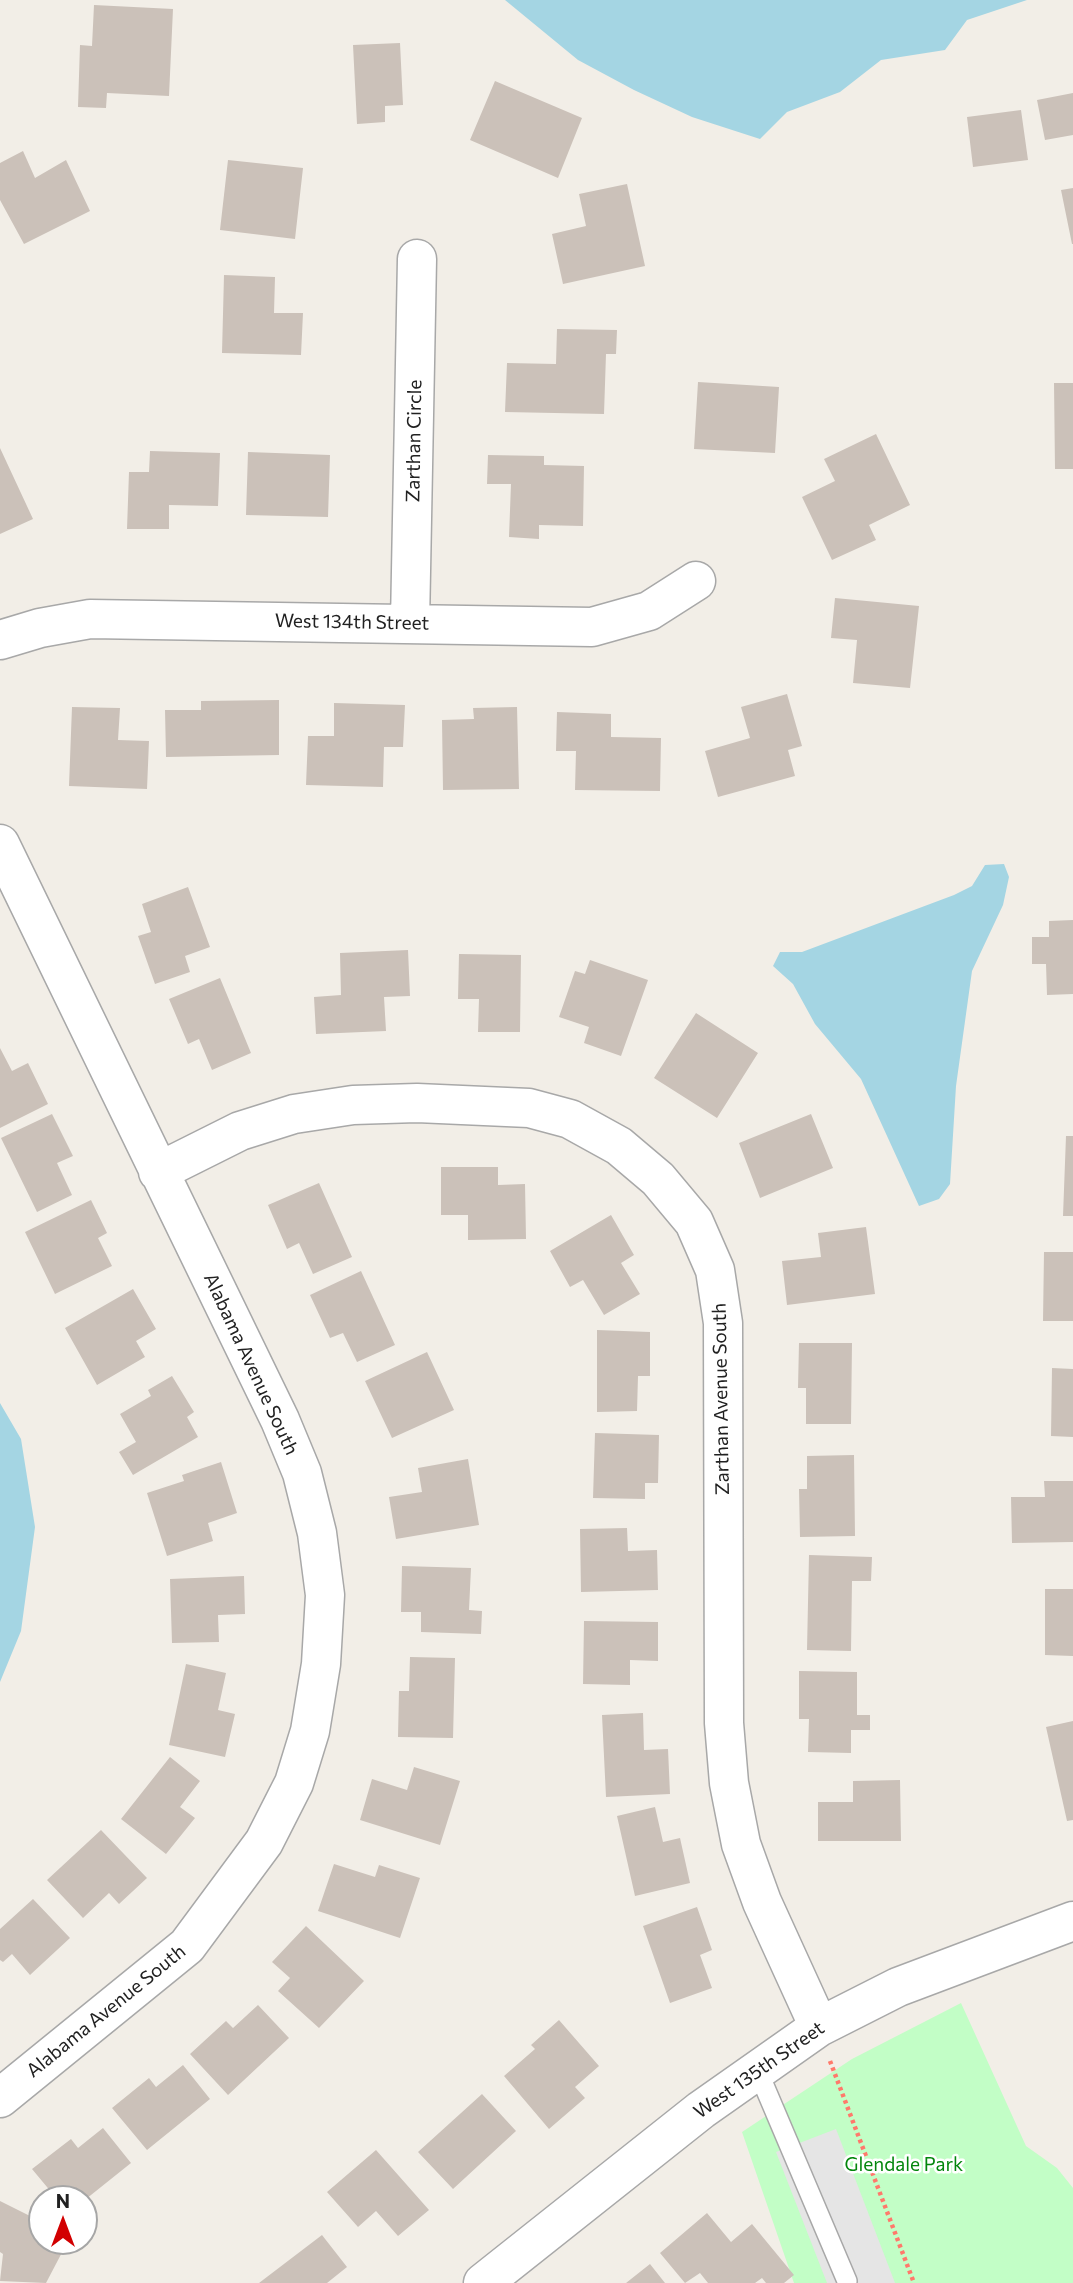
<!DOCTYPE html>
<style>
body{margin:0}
#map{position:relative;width:1073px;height:2283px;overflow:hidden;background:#f2eee7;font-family:Commissioner,sans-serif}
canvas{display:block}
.north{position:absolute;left:28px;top:2185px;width:70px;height:70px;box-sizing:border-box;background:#fff;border:2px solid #a6a6a6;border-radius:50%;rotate:0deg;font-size:19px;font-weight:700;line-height:28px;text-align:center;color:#212121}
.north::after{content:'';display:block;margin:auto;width:24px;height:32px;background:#d20001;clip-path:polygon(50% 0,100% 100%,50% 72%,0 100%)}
</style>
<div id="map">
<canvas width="1073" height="2283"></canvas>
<div class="north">N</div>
</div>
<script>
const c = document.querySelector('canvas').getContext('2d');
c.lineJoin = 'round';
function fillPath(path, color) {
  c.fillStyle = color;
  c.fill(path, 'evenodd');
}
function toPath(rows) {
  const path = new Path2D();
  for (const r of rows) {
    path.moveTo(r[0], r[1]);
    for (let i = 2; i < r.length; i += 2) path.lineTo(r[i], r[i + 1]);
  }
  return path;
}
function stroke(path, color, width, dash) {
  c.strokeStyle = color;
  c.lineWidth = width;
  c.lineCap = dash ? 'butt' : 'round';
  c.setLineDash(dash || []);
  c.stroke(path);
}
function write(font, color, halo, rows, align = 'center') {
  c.font = font + ' Commissioner,sans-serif';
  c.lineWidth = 5;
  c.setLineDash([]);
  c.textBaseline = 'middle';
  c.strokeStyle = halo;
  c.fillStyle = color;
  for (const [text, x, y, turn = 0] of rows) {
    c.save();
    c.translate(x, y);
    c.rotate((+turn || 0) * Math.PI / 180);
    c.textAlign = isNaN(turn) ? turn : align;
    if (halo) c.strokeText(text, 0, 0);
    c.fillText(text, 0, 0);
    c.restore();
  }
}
const park = toPath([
 [961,2003,1026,2146,1057,2168,1073,2188,1073,2283,794,2283,742,2132,852,2059]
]);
const parking = toPath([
 [836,2129,895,2283,827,2283,776,2152]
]);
const water = toPath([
 [505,0,1027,0,967,20,945,50,881,60,840,92,787,112,760,139,692,117,634,90,578,60],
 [1004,864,1009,877,1003,905,972,971,956,1086,950,1184,939,1199,919,1206,861,1079,815,1024,793,984,773,966,780,952,802,952,954,895,972,886,985,865],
 [0,1403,21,1439,35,1527,21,1631,0,1682]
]);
const building = toPath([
 [94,5,173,9,169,96,107,93,106,108,78,107,80,45,92,46],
 [400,43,403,105,385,106,385,122,357,124,353,45],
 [495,81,582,118,558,178,470,140],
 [1073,93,1073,135,1045,140,1037,100],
 [1021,110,1028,160,973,167,967,117],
 [23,151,35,178,66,160,90,211,24,244,0,200,0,163],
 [228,160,303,168,295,239,220,230],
 [627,184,645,266,563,284,552,234,586,226,579,194],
 [1073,188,1073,244,1072,244,1061,190],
 [224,275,275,277,274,313,303,313,301,355,222,353],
 [557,329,617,330,616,354,606,354,604,414,505,412,507,363,556,364],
 [698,382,779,387,775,453,694,449],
 [1054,383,1073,383,1073,469,1055,469],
 [876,434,910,505,869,525,876,540,832,560,802,497,835,481,824,459],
 [0,448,33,519,0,534],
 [150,451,220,453,218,506,169,505,169,529,127,529,129,472,149,472],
 [248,452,330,455,328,517,246,515],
 [488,455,544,456,544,465,584,466,583,526,539,525,539,539,509,537,511,484,487,484],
 [835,598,919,606,910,688,853,683,857,640,831,638],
 [787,694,802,746,788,750,795,776,718,797,705,751,750,738,741,707],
 [279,700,279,755,166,757,165,710,201,710,201,701],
 [334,703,405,705,403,747,384,747,383,787,306,785,308,736,334,736],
 [72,707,120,708,118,740,149,741,147,789,69,786],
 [517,707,519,789,443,790,442,720,474,719,473,708],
 [557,712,611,714,611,737,661,738,660,791,575,790,576,751,556,751],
 [188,887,210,947,185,956,190,972,155,984,138,936,151,932,142,904],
 [1073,920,1073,994,1047,995,1046,964,1032,964,1032,937,1049,937,1049,921],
 [408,950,410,996,384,997,386,1031,316,1034,314,997,341,995,340,953],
 [459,954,521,955,520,1032,478,1032,479,999,458,999],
 [590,960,648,980,621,1056,584,1043,589,1027,559,1017,575,971,585,974],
 [220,978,251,1053,212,1070,199,1039,188,1044,169,999],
 [696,1013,758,1053,717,1118,654,1078],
 [0,1048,12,1071,28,1063,48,1104,0,1128],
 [52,1114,73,1156,57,1163,72,1195,37,1212,1,1138],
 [811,1114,833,1168,760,1198,739,1143],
 [1066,1136,1073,1136,1073,1216,1063,1216],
 [441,1167,498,1167,498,1185,525,1184,526,1239,468,1240,468,1215,441,1215],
 [319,1183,352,1257,313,1274,299,1243,287,1249,268,1205],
 [91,1200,107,1233,98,1238,112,1266,55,1294,25,1232],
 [611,1215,634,1255,621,1263,640,1294,604,1315,583,1280,570,1287,550,1251],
 [866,1227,875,1294,787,1305,782,1261,821,1257,818,1233],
 [1044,1252,1073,1252,1073,1321,1043,1321],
 [361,1271,395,1345,357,1362,343,1333,330,1338,310,1295],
 [133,1289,156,1329,136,1341,145,1357,97,1385,65,1328],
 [597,1330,650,1332,650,1376,638,1376,637,1411,597,1412],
 [799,1343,852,1343,851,1424,806,1424,806,1388,798,1388],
 [427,1352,454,1410,392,1438,365,1381],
 [1052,1368,1073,1369,1073,1437,1051,1436],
 [172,1376,194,1412,187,1417,198,1437,133,1475,119,1452,136,1442,120,1414,151,1396,148,1390],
 [595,1433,659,1435,658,1483,645,1483,645,1499,593,1498],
 [854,1455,855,1536,800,1537,799,1489,807,1489,807,1456],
 [468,1459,479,1525,396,1539,389,1497,422,1492,418,1468],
 [221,1462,237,1513,208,1523,213,1541,167,1556,147,1493,184,1481,182,1475],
 [1044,1481,1073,1481,1073,1542,1012,1543,1011,1497,1045,1497],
 [627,1528,628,1551,657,1550,658,1590,581,1592,580,1529],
 [809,1555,872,1557,871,1581,852,1581,851,1651,807,1650],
 [402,1566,471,1568,469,1610,482,1611,481,1634,421,1632,421,1612,401,1612],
 [244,1576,245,1614,218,1615,219,1642,172,1643,170,1579],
 [1045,1589,1073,1589,1073,1656,1045,1655],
 [584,1621,658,1622,658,1661,630,1660,630,1685,583,1684],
 [410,1657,455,1658,453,1738,398,1737,399,1691,409,1691],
 [186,1664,226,1673,218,1710,235,1714,225,1757,169,1745],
 [799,1671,857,1672,857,1715,870,1715,870,1730,851,1730,851,1753,808,1752,809,1719,799,1719],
 [643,1713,644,1750,668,1749,670,1794,606,1797,602,1715],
 [1073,1721,1073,1820,1067,1821,1046,1727],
 [170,1757,200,1781,180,1807,195,1818,166,1854,121,1819],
 [414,1767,460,1781,440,1845,360,1820,372,1779,407,1790],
 [900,1780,901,1841,818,1841,818,1802,853,1802,853,1781],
 [655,1807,663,1842,680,1838,690,1883,635,1896,617,1816],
 [101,1830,147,1878,119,1904,109,1893,83,1918,47,1880],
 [334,1864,375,1877,379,1865,420,1878,400,1938,318,1911],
 [33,1899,70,1938,30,1975,12,1954,3,1962,0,1960,0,1929],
 [697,1907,712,1950,700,1955,712,1988,670,2003,643,1926],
 [306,1926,364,1981,319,2028,278,1991,290,1978,272,1962],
 [258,2005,289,2038,228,2095,190,2054,226,2021,233,2028],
 [559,2020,599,2066,575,2087,585,2098,549,2129,504,2076,535,2049,531,2045],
 [183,2065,210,2099,147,2150,112,2108,149,2078,156,2087],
 [482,2094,516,2131,453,2189,418,2152],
 [103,2128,131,2163,86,2199,57,2199,32,2169,71,2139,78,2148],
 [376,2150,429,2210,398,2236,376,2211,358,2227,327,2192],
 [0,2201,42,2222,42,2241,68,2241,46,2283,0,2281,3,2254,0,2252],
 [707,2213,731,2242,752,2224,794,2275,784,2283,766,2283,762,2278,755,2283,708,2283,700,2273,685,2283,660,2253],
 [322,2235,347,2267,327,2283,259,2283],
 [650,2264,665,2283,626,2283]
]);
const path = toPath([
 [830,2061,914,2283]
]);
const service = toPath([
 [757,2069,847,2281]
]);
const minor = toPath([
 [410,623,417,259],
 [0,640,40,628,90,619,592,627,649,611,696,581],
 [0,844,280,1420,302,1473,317,1533,325,1595,321,1664,310,1731,294,1783,264,1842,187,1946,0,2098],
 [158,1172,240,1131,294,1114,353,1105,417,1103,529,1108,570,1119,619,1146,658,1179,694,1222,715,1270,723,1323,724,1723,729,1783,741,1844,762,1902,819,2027],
 [483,2283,701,2110,819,2027,898,1987,1073,1921]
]);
const streetNames = [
 ["Zarthan Circle",414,441,-89],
 ["West 134th Street",352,622,1],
 ["Alabama Avenue South",251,1364,65],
 ["Zarthan Avenue South",721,1399,-91],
 ["Alabama Avenue South",106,2011,-39],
 ["West 135th Street",759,2070,-35]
];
const parkNames = [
 ["Glendale Park",904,2165]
];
fillPath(park, '#c2fec6');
fillPath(parking, '#e5e5e5');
fillPath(water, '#a4d5e3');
fillPath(building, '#cbc1b9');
stroke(service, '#a8a8a8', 22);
stroke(minor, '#a8a8a8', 41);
stroke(path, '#ff796b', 4.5, [3.5, 3.5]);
stroke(service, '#fff', 19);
stroke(minor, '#fff', 38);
write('19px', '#212121', '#fff', streetNames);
write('19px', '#03860c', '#fff', parkNames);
</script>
